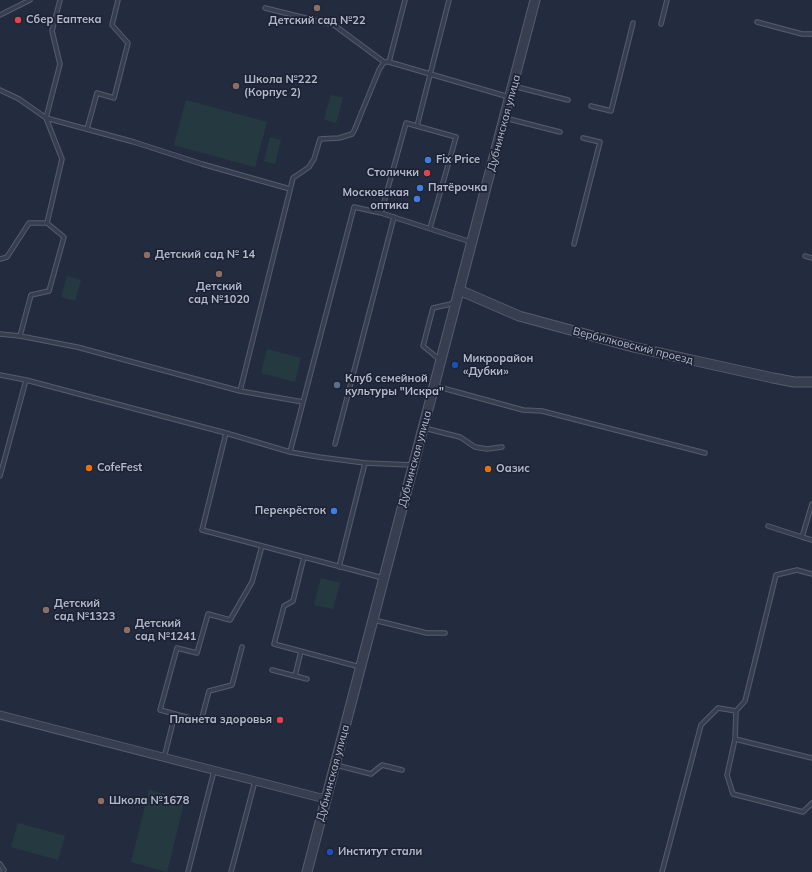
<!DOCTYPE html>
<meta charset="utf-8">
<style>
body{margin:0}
canvas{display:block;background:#232c3f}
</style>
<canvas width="812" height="872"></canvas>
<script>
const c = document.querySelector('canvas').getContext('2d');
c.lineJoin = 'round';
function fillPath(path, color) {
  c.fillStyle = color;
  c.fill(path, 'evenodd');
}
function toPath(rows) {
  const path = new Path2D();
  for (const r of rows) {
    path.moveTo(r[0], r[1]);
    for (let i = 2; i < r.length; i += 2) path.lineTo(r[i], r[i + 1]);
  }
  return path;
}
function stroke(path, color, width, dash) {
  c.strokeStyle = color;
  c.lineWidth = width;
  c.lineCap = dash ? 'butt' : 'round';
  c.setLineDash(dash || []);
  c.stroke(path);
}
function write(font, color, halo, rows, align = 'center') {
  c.font = font + ' Mulish,sans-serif';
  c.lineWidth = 3.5;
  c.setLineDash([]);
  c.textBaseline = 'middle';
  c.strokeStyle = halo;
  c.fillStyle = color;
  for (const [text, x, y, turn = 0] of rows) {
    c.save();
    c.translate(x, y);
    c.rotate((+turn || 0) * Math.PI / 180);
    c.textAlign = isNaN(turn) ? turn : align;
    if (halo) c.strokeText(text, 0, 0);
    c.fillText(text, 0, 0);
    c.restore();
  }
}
const green = toPath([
 [331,95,343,98,336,123,324,119],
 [186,100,267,122,255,167,174,145],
 [270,137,281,140,275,164,264,161],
 [67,276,81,280,75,301,61,297],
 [267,349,301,358,295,382,261,373],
 [321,578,340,583,333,609,314,605],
 [149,790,185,799,167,872,131,862],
 [18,823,65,836,58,860,11,847]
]);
const service = toPath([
 [405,0,389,62,509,97],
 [265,8,334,25,384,62],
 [0,15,30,0],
 [757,22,802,34,812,34],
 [661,24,667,0],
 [513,86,568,100],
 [0,90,19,99,46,118,134,142,202,164,290,189],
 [591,106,611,111,633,23],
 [505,118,560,132],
 [417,126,449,0],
 [87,129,97,93,114,98,128,43,112,25,118,0],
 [381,213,406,123,456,137,430,228],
 [574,244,600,142,583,138],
 [805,256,812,258],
 [0,259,7,257,29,223,47,223],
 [0,334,20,336,77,347,240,391,303,402],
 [20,336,31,295,49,291,64,237,47,223,62,159,46,118,60,64,52,31,60,0],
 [440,360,423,346,433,308,455,303],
 [0,375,26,380,226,433],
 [435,386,523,410,542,411,705,453],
 [240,391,293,178,309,167,314,159,320,139,339,138,352,134,354,131,379,70,384,62,389,62],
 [424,428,460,437,475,447,487,449,502,447],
 [335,444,394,217],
 [290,452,354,207,381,213,471,242],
 [0,476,26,380],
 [812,504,802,537,812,540],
 [768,526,802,537],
 [304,557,293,601,284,606,274,644,360,667],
 [339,567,365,463],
 [812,574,797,570,776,575,745,701,736,711,735,739,727,775,733,794,803,812,812,803],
 [383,578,202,530,226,433,290,452,319,457,365,463,413,465],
 [374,620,427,633,445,633],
 [272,670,295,676,301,651],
 [295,676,307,679],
 [175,714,201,721,209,691,232,685,242,647],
 [735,739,812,758],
 [164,758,175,714,160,710,177,648,197,653,208,614,230,620,252,582,262,546],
 [336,765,371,774,382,765,402,770],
 [0,864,4,870,3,872],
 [188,872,214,771],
 [231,872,255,781],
 [662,872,701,725,718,708,736,711]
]);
const minor = toPath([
 [0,715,325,799]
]);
const tertiary = toPath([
 [459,290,519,316,633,347,773,378,794,382,812,382],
 [307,872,535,0]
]);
const markers = [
 [317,8,4,"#8d6e63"],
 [18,20,4,"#e0444e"],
 [236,86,4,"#8d6e63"],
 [428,160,4,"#3f7fe0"],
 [427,173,4,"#e0444e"],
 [420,188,4,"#3f7fe0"],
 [417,199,4,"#3f7fe0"],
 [147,255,4,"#8d6e63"],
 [219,274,4,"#8d6e63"],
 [455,365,4,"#1a4fb4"],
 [337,385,4,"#5c6f8a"],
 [89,468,4,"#e8710a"],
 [488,469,4,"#e8710a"],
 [334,511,4,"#3f7fe0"],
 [46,610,4,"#8d6e63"],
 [127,630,4,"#8d6e63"],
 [280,720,4,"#e0444e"],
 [101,801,4,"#8d6e63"],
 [330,852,4,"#1a4fb4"]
];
const poiNames = [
 ["Сбер Еаптека",26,20],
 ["Детский сад №22",317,21,"center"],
 ["Школа №222",244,80],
 ["(Корпус 2)",244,93],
 ["Fix Price",436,160],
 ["Столички",419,173,"right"],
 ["Пятёрочка",428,188],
 ["Московская",409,193,"right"],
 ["оптика",409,206,"right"],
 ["Детский сад № 14",155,255],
 ["Детский",219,287,"center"],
 ["сад №1020",219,300,"center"],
 ["Микрорайон",463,359],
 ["«Дубки»",463,372],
 ["Клуб семейной",345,379],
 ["культуры \"Искра\"",345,392],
 ["CofeFest",97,468],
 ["Оазис",496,469],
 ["Перекрёсток",326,511,"right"],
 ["Детский",54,604],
 ["сад №1323",54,617],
 ["Детский",135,624],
 ["сад №1241",135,637],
 ["Планета здоровья",272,720,"right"],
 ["Школа №1678",109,801],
 ["Институт стали",338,852]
];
const streetNames = [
 ["Дубнинская улица",504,123,-75],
 ["Вербилковский проезд",633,346,14],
 ["Дубнинская улица",415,459,-75],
 ["Дубнинская улица",333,773,-75]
];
fillPath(green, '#253a40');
stroke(service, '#555c6d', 5.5);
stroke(minor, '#555c6d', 9);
stroke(tertiary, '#555c6d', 11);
stroke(service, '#373e4f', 3.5);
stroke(minor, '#373e4f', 7);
stroke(tertiary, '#373e4f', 9);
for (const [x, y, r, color] of markers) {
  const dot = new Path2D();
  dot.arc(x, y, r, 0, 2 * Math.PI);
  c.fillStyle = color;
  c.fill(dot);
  stroke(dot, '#1c2334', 1.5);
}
write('bold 11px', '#b3b9ca', '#1c2334', poiNames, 'left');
write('11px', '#b3b9ca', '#1c2334', streetNames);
</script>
